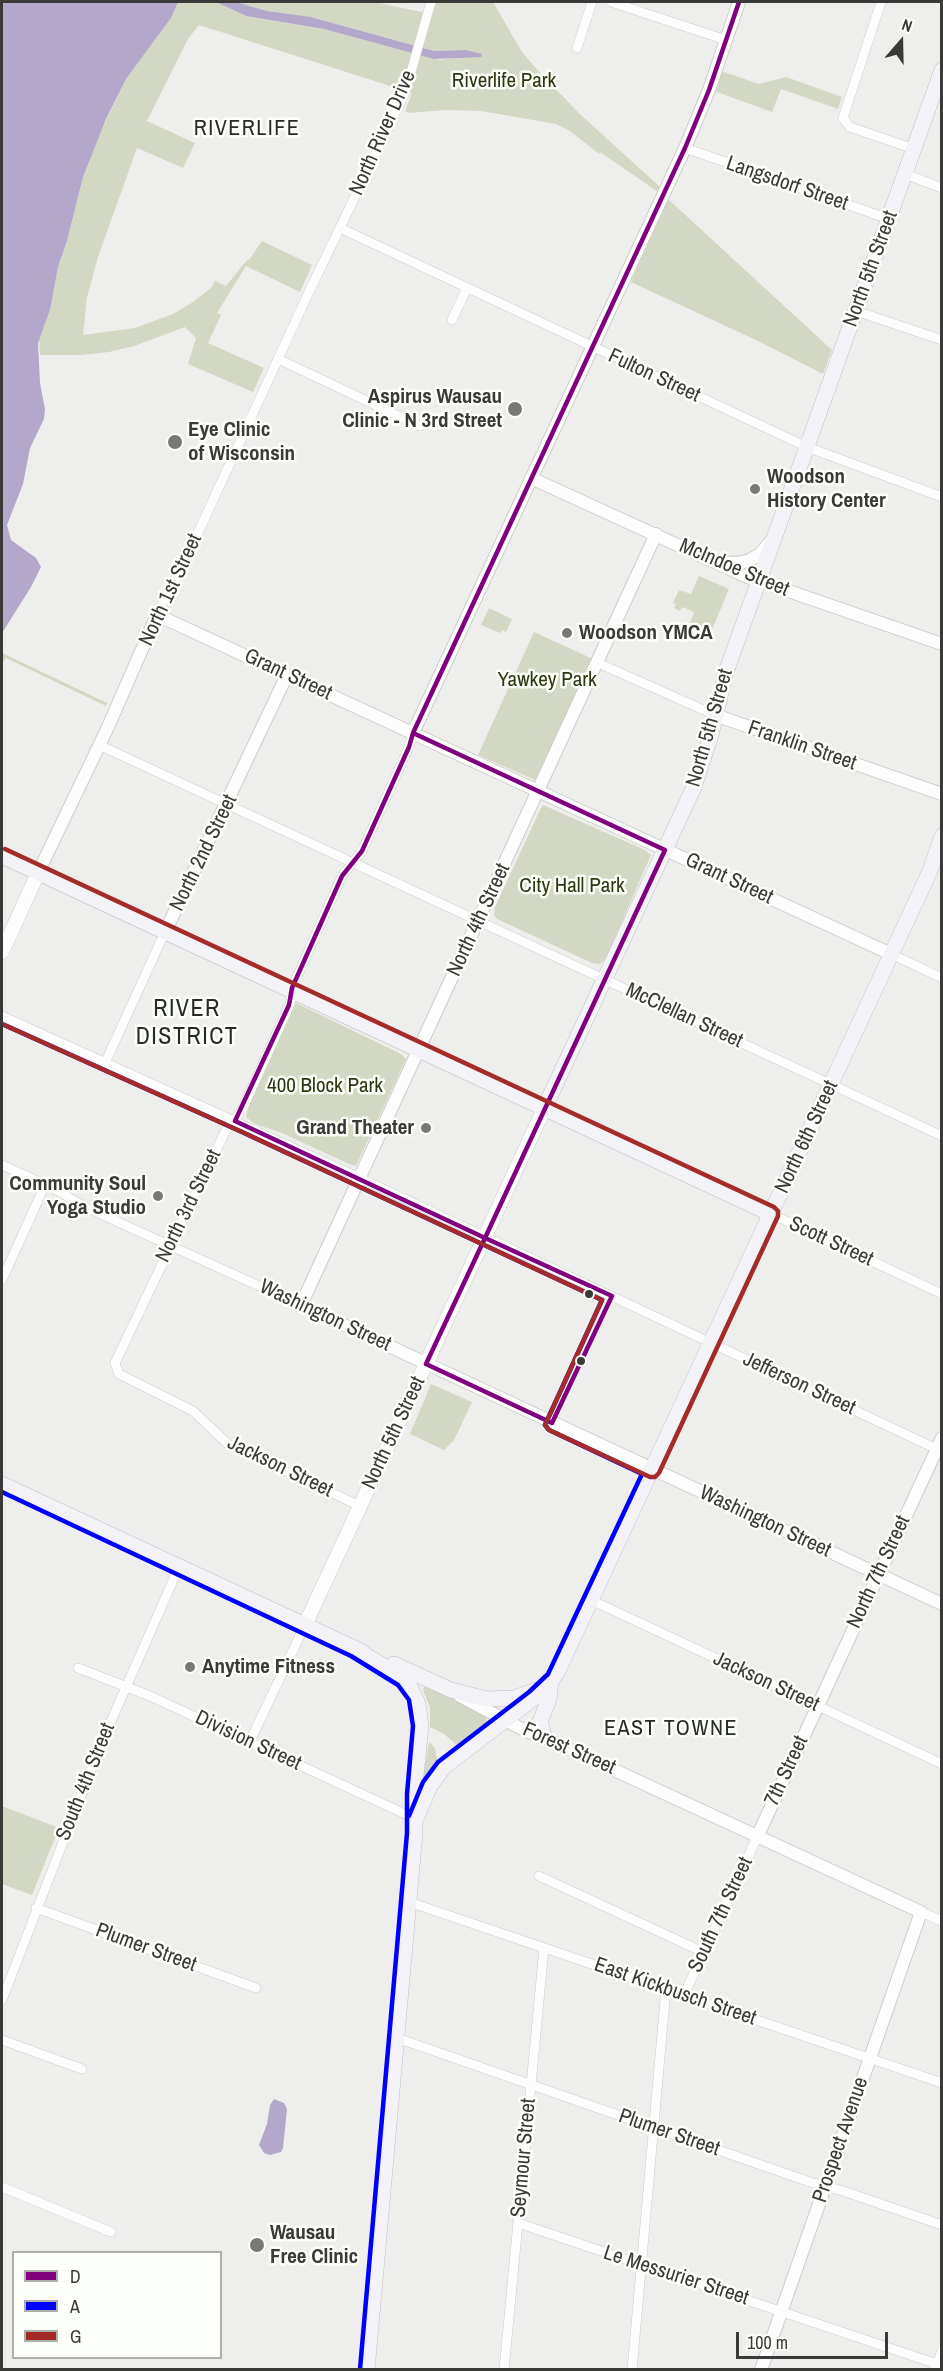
<!DOCTYPE html>
<style>
body{margin:0}
#map{position:relative;width:943px;height:2371px;overflow:hidden;background:#eeefec;font-family:"Archivo Narrow",sans-serif}
canvas{display:block}
.frame{position:absolute;inset:0;border:3px solid #393937;pointer-events:none}
.legend{position:absolute;left:12px;top:2251px;width:210px;height:108px;box-sizing:border-box;background:#fcfef9;border:2px solid #aeafab;margin:0;padding:8px 10px;list-style:none;font-size:18px;color:#393937}
.legend li{display:flex;align-items:center;gap:12px;height:30px}
.legend b{width:30px;border:2px solid #aeafab}
.north{position:absolute;left:871px;top:12px;width:60px;height:60px;-webkit-text-stroke:4px #fcfef9;paint-order:stroke;rotate:20deg;font-size:16px;font-weight:700;line-height:24px;text-align:center;color:#393937}
.north::after{content:'';display:block;margin:auto;width:21px;height:27px;background:#393937;clip-path:polygon(50% 0,100% 100%,50% 72%,0 100%)}
.scale{position:absolute;left:736px;top:2332px;width:152px;height:27px;box-sizing:border-box;border:3px solid #393937;border-top:0;padding-left:8px;font-size:18px;line-height:21px;white-space:nowrap;color:#393937;-webkit-text-stroke:4px #fcfef9;paint-order:stroke}
</style>
<div id="map">
<canvas width="943" height="2371"></canvas>
<div class="frame"></div>
<ul class="legend">
<li><b style="height:8px;background:#800080"></b>D</li>
<li><b style="height:8px;background:#00f"></b>A</li>
<li><b style="height:8px;background:#a52a2a"></b>G</li>
</ul>
<div class="north">N</div>
<div class="scale">100 m</div>
</div>
<script>
const c = document.querySelector('canvas').getContext('2d');
c.lineJoin = 'round';
function fillPath(path, color) {
  c.fillStyle = color;
  c.fill(path, 'evenodd');
}
function toPath(rows) {
  const path = new Path2D();
  for (const r of rows) {
    path.moveTo(r[0], r[1]);
    for (let i = 2; i < r.length; i += 2) path.lineTo(r[i], r[i + 1]);
  }
  return path;
}
function stroke(path, color, width, dash) {
  c.strokeStyle = color;
  c.lineWidth = width;
  c.lineCap = dash ? 'butt' : 'round';
  c.setLineDash(dash || []);
  c.stroke(path);
}
function write(font, color, halo, rows, align = 'center') {
  c.font = font + ' "Archivo Narrow",sans-serif';
  c.lineWidth = 5;
  c.setLineDash([]);
  c.textBaseline = 'middle';
  c.strokeStyle = halo;
  c.fillStyle = color;
  for (const [text, x, y, turn = 0] of rows) {
    c.save();
    c.translate(x, y);
    c.rotate((+turn || 0) * Math.PI / 180);
    c.textAlign = isNaN(turn) ? turn : align;
    if (halo) c.strokeText(text, 0, 0);
    c.fillText(text, 0, 0);
    c.restore();
  }
}
const green = toPath([
 [178,2,216,2,246,16,324,29,439,60,469,56,476,53,466,50,434,51,315,18,267,11,236,2,374,2,432,14,436,2,493,2,522,52,541,74,581,115,660,187,658,192,600,152,599,154,570,131,556,124,481,111,446,110,409,113,405,111,412,93,199,25,188,39,147,121,195,143,183,168,137,148,98,257,87,297,83,335,135,328,173,314,193,302,211,288,215,281,226,286,247,260,249,260,262,241,312,265,300,292,246,266,217,313,221,315,208,343,264,368,253,392,188,364,196,338,185,327,134,346,109,352,82,355,40,355,39,340,50,310,58,267,67,241,83,177,98,137,126,79,171,18],
 [721,71,759,84,786,77,842,97,838,109,781,89,772,112,714,91],
 [668,199,832,350,823,374,760,342,631,282],
 [699,576,729,589,711,632,690,623,694,612,682,607,680,611,674,608,676,604,673,603,679,590,691,594],
 [489,608,512,619,506,632,502,630,500,633,481,625],
 [534,632,593,659,539,776,535,780,478,755],
 [2,653,107,703,106,706,6,658,2,664],
 [543,805,645,850,651,855,606,958,600,964,592,963,497,919,494,915,495,907,540,810],
 [296,1003,401,1054,406,1059,356,1166,349,1164,282,1133,255,1124,246,1117,251,1100],
 [431,1384,472,1402,454,1440,444,1450,410,1434],
 [425,1686,484,1713,487,1722,457,1745,444,1734,430,1727,430,1708,423,1690],
 [429,1742,435,1748,437,1760,424,1779,423,1777],
 [2,1806,59,1828,32,1895,2,1884]
]);
const water = toPath([
 [2,2,178,2,171,18,126,79,106,119,83,177,67,241,58,267,50,310,38,343,40,383,45,409,44,419,30,448,23,484,7,525,11,540,36,558,41,567,31,587,2,633],
 [216,2,236,2,267,11,311,17,434,51,466,50,482,54,481,57,434,59,324,29,246,16],
 [274,2099,284,2103,287,2109,283,2148,281,2152,270,2155,264,2153,259,2145,267,2124,270,2105]
]);
const minor = toPath([
 [611,2,726,40],
 [881,2,843,118,850,127,914,149],
 [577,48,592,2],
 [685,148,889,219],
 [905,174,942,188],
 [340,228,807,447,942,497],
 [856,311,942,340],
 [452,320,467,288],
 [278,359,420,426],
 [157,615,196,537,308,294,405,93,431,2],
 [598,663,715,715],
 [99,745,942,1136],
 [891,954,942,978],
 [2,1016,360,1178,941,1451],
 [105,1063,165,932],
 [2,1165,53,1188,85,1207,301,1305],
 [771,1214,942,1294],
 [2,1280,45,1185],
 [360,1506,228,1444,193,1411,119,1374,115,1363,225,1132,242,1110,290,1004,292,988,342,876,362,851,409,747,413,733],
 [591,1600,942,1764],
 [78,1668,150,1696,416,1819],
 [250,1741,305,1625],
 [539,1876,703,1952],
 [409,1902,942,2083],
 [36,1908,256,1988],
 [921,1912,942,1921],
 [684,1995,758,1835],
 [2,2000,101,1744,179,1567],
 [397,2038,810,2182,843,2191,942,2225],
 [2,2040,82,2069],
 [2,2187,111,2232],
 [518,2223,937,2364],
 [935,2368,942,2351],
 [504,2370,544,1948],
 [632,2370,666,1989]
]);
const tertiary = toPath([
 [531,478,745,576,942,644],
 [656,534,301,1305,942,1604],
 [721,562,737,563,748,561,760,554,771,541],
 [715,715,942,794],
 [413,733,685,148,709,90,739,2],
 [38,873,108,727,157,615,891,954],
 [165,932,287,675],
 [460,1696,524,1730,545,1738,921,1912,761,2370],
 [758,1835,942,1438]
]);
const secondary = toPath([
 [2,952,38,873],
 [305,1625,544,1109]
]);
const primary = toPath([
 [2,856,771,1214],
 [544,1109,694,787,711,735,725,675,942,70],
 [2,1484,363,1652],
 [355,1649,392,1671,409,1684,418,1704,421,1726,414,1795,415,1833,367,2370],
 [394,1664,451,1690,487,1699,514,1698,539,1689],
 [545,1738,540,1722,549,1699,551,1682],
 [416,1819,430,1786,444,1767,534,1698,547,1687,557,1673,930,871,942,836]
]);
const bus1 = toPath([
 [413,733,665,850,485,1238],
 [413,733,409,747,362,851,342,876,292,988,289,1005,235,1121,485,1238],
 [413,733,685,148,709,90,739,2],
 [485,1238,612,1296,552,1423,426,1364,485,1238]
]);
const bus2 = toPath([
 [2,1024,242,1132,602,1300,545,1425,549,1430,642,1474,548,1674,529,1692,438,1762,423,1782,409,1816],
 [2,1492,351,1656,398,1685,409,1700,413,1726,407,1794,407,1833,360,2369]
]);
const bus3 = toPath([
 [2,1024,242,1132,602,1300,545,1425,549,1430,650,1477,655,1477,659,1473,778,1216,778,1211,774,1207,5,849]
]);
const markers = [
 [515,409,8,"#787976"],
 [175,442,8,"#787976"],
 [755,489,6,"#787976"],
 [567,633,6,"#787976"],
 [426,1128,6,"#787976"],
 [158,1196,6,"#787976"],
 [589,1294,5,"#393937"],
 [581,1361,5,"#393937"],
 [190,1667,6,"#787976"],
 [257,2245,8,"#787976"]
];
const parkNames = [
 ["Riverlife Park",504,81],
 ["Yawkey Park",547,680],
 ["City Hall Park",572,886],
 ["400 Block Park",325,1086]
];
const streetNames = [
 ["North River Drive",383,133,-66],
 ["Langsdorf Street",787,184,19],
 ["North 5th Street",871,269,-70],
 ["Fulton Street",654,376,25],
 ["McIndoe Street",734,568,23],
 ["North 1st Street",171,590,-65],
 ["Grant Street",288,675,25],
 ["North 5th Street",710,728,-74],
 ["Franklin Street",802,746,19],
 ["North 2nd Street",204,853,-64],
 ["Grant Street",729,879,25],
 ["North 4th Street",479,920,-65],
 ["McClellan Street",684,1016,25],
 ["North 6th Street",807,1137,-65],
 ["North 3rd Street",189,1206,-64],
 ["Scott Street",831,1242,25],
 ["Washington Street",325,1316,25],
 ["Jefferson Street",799,1384,25],
 ["North 5th Street",394,1433,-65],
 ["Jackson Street",280,1467,26],
 ["Washington Street",765,1522,25],
 ["North 7th Street",879,1572,-65],
 ["Jackson Street",766,1682,25],
 ["Division Street",248,1741,25],
 ["Forest Street",569,1749,24],
 ["7th Street",787,1771,-65],
 ["South 4th Street",86,1782,-68],
 ["South 7th Street",721,1915,-65],
 ["Plumer Street",146,1948,20],
 ["East Kickbusch Street",675,1992,19],
 ["Plumer Street",669,2133,19],
 ["Prospect Avenue",841,2140,-71],
 ["Seymour Street",524,2158,-85],
 ["Le Messurier Street",676,2276,18]
];
const poiNames = [
 ["Aspirus Wausau",502,397,"right"],
 ["Clinic - N 3rd Street",502,421,"right"],
 ["Eye Clinic",188,430],
 ["of Wisconsin",188,454],
 ["Woodson",767,477],
 ["History Center",767,501],
 ["Woodson YMCA",579,633],
 ["Grand Theater",414,1128,"right"],
 ["Community Soul",146,1184,"right"],
 ["Yoga Studio",146,1208,"right"],
 ["Anytime Fitness",202,1667],
 ["Wausau",270,2233],
 ["Free Clinic",270,2257]
];
const neighbourhoodNames = [
 ["RIVERLIFE",247,129],
 ["EAST TOWNE",671,1729]
];
const quarterNames = [
 ["RIVER",187,1010],
 ["DISTRICT",187,1038]
];
fillPath(green, '#d2d8c3');
fillPath(water, '#b3a8c9');
stroke(minor, '#cccdca', 10);
stroke(tertiary, '#cccdca', 14);
stroke(secondary, '#cccdca', 15);
stroke(primary, '#c0bdc6', 16);
stroke(minor, '#fcfdfc', 9);
stroke(tertiary, '#fcfdfc', 12);
stroke(secondary, '#fcfdfc', 14);
stroke(primary, '#f3f2f6', 15);
stroke(bus1, '#800080', 4.5);
stroke(bus2, '#00f', 4.5);
stroke(bus3, '#a52a2a', 4.5);
for (const [x, y, r, color] of markers) {
  const dot = new Path2D();
  dot.arc(x, y, r, 0, 2 * Math.PI);
  c.fillStyle = color;
  c.fill(dot);
  stroke(dot, '#fcfef9', 2);
}
write('21px', '#2f3710', '#fcfef9', parkNames);
write('21px', '#393937', '#fcfef9', streetNames);
write('bold 21px', '#393937', '#fcfef9', poiNames, 'left');
c.letterSpacing = '1.5px';
write('22px', '#282a26', '#fcfef9', neighbourhoodNames);
c.letterSpacing = '0px';
c.letterSpacing = '1.5px';
write('24px', '#282a26', '#fcfef9', quarterNames);
c.letterSpacing = '0px';
</script>
